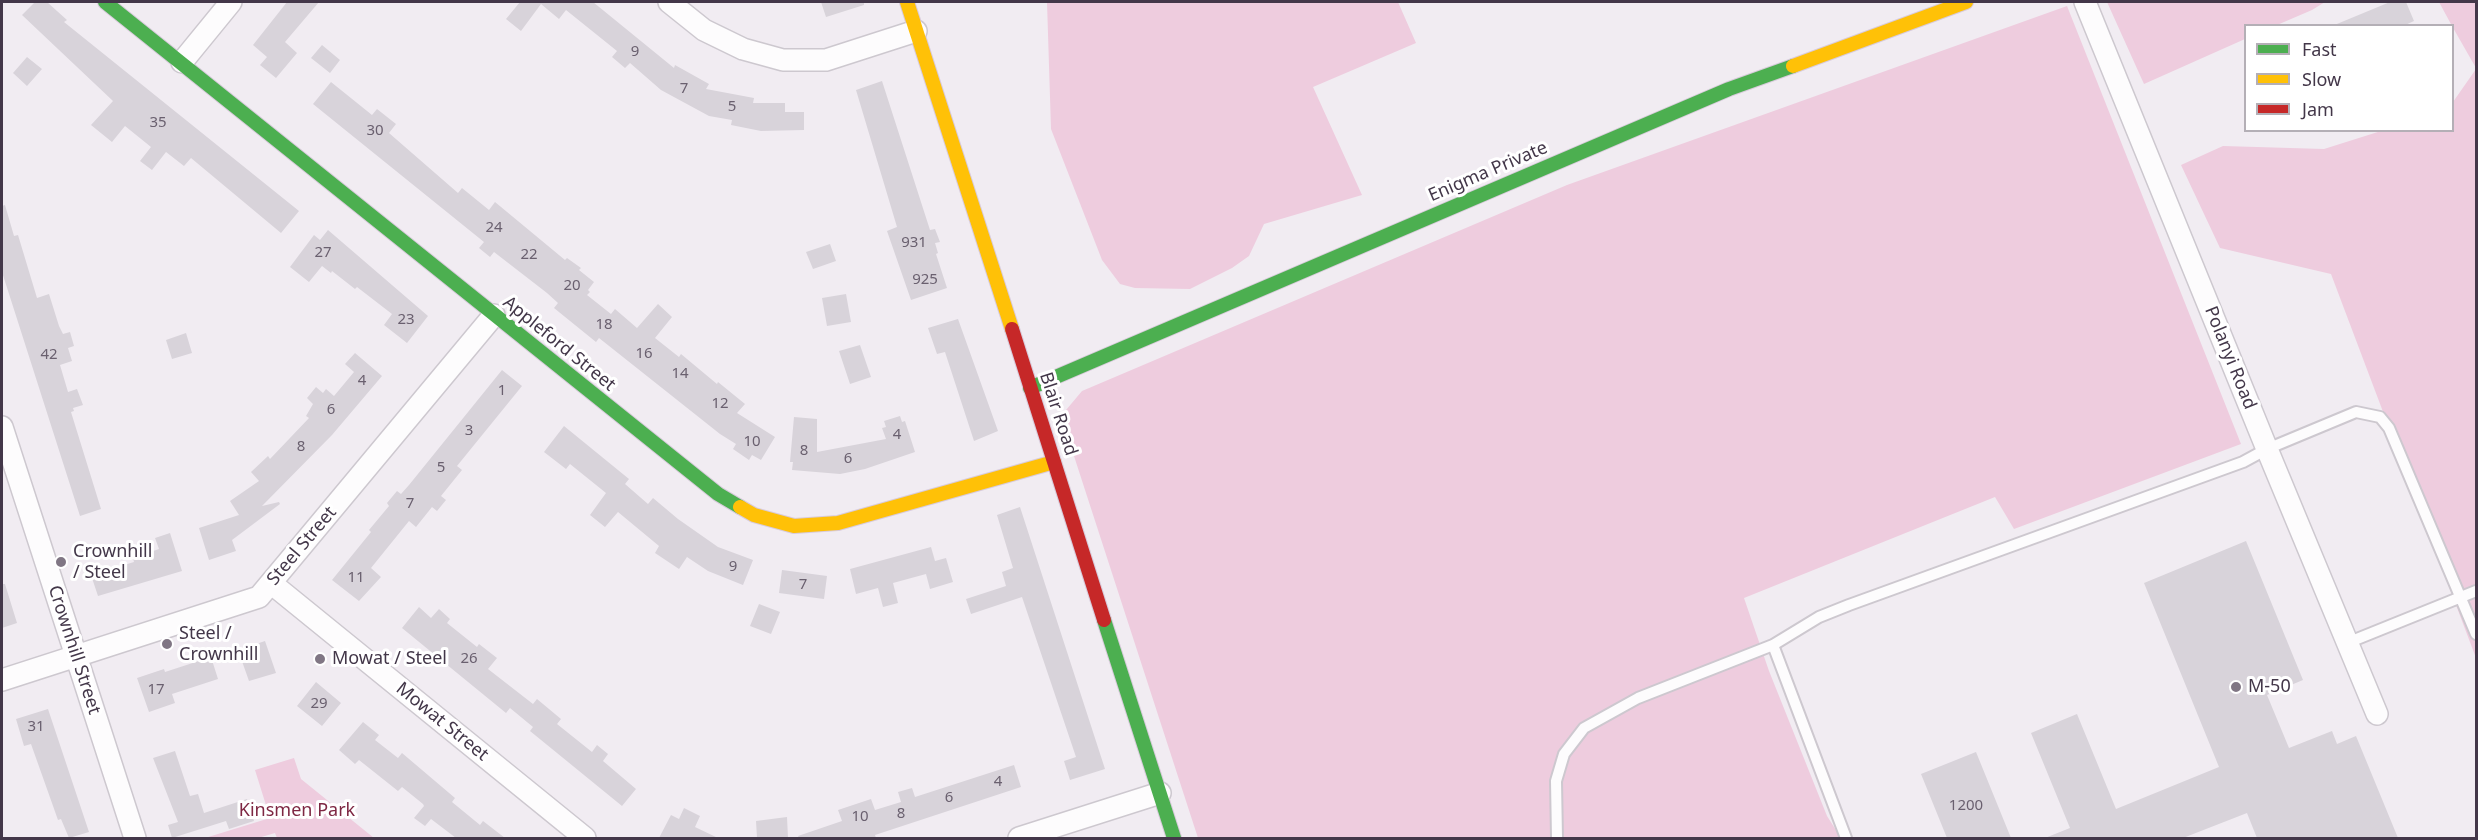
<!DOCTYPE html>
<style>
body{margin:0}
#map{position:relative;width:2478px;height:840px;overflow:hidden;background:#f1ecf2;font-family:"Noto Sans",sans-serif}
canvas{display:block}
.frame{position:absolute;inset:0;border:3px solid #433749;pointer-events:none}
.legend{position:absolute;left:2244px;top:24px;width:210px;height:108px;box-sizing:border-box;background:#fff;border:2px solid #b4afb6;margin:0;padding:8px 10px;list-style:none;font-size:18px;color:#433749}
.legend li{display:flex;align-items:center;gap:12px;height:30px}
.legend b{width:30px;border:2px solid #b4afb6}
</style>
<div id="map">
<canvas width="2478" height="840"></canvas>
<div class="frame"></div>
<ul class="legend">
<li><b style="height:8px;background:#4caf50"></b>Fast</li>
<li><b style="height:8px;background:#ffc107"></b>Slow</li>
<li><b style="height:8px;background:#c62828"></b>Jam</li>
</ul>
</div>
<script>
const c = document.querySelector('canvas').getContext('2d');
c.lineJoin = 'round';
function fillPath(path, color) {
  c.fillStyle = color;
  c.fill(path, 'evenodd');
}
function toPath(rows) {
  const path = new Path2D();
  for (const r of rows) {
    path.moveTo(r[0], r[1]);
    for (let i = 2; i < r.length; i += 2) path.lineTo(r[i], r[i + 1]);
  }
  return path;
}
function stroke(path, color, width, dash) {
  c.strokeStyle = color;
  c.lineWidth = width;
  c.lineCap = dash ? 'butt' : 'round';
  c.setLineDash(dash || []);
  c.stroke(path);
}
function write(font, color, halo, rows, align = 'center') {
  c.font = font + ' "Noto Sans",sans-serif';
  c.lineWidth = 6;
  c.setLineDash([]);
  c.textBaseline = 'middle';
  c.strokeStyle = halo;
  c.fillStyle = color;
  for (const [text, x, y, turn = 0] of rows) {
    c.save();
    c.translate(x, y);
    c.rotate((+turn || 0) * Math.PI / 180);
    c.textAlign = isNaN(turn) ? turn : align;
    if (halo) c.strokeText(text, 0, 0);
    c.fillText(text, 0, 0);
    c.restore();
  }
}
const green = toPath([
 [1047,2,1398,2,1416,43,1313,87,1362,195,1264,224,1249,256,1232,268,1190,289,1135,288,1120,284,1102,260,1051,129],
 [2107,2,2325,2,2312,10,2277,25,2246,26,2245,39,2144,84],
 [2439,2,2476,2,2476,68,2452,26],
 [2067,6,2241,444,2014,529,1995,497,1744,598,1769,671,1827,816,1841,838,1198,838,1061,416,1082,391,1567,185],
 [2476,69,2476,658,2331,274,2220,248,2181,165,2223,146,2324,149,2381,131,2452,130,2453,102],
 [294,758,301,779,374,838,277,838,275,833,258,838,205,838,270,818,255,770]
]);
const building = toPath([
 [35,2,47,2,67,20,64,22,299,211,281,233,191,158,184,166,166,152,152,170,140,161,151,147,125,126,112,142,91,125,113,101,22,15],
 [287,2,319,2,285,42,297,53,276,78,260,65,267,57,253,45],
 [520,2,593,2,674,68,675,65,709,84,706,89,754,98,753,103,785,103,785,112,804,112,804,130,761,131,731,125,732,120,709,116,661,90,630,63,625,68,612,57,617,51,566,10,559,19,541,4,521,31,506,19],
 [821,2,864,2,864,5,826,17],
 [2390,2,2406,2,2414,21,2403,26,2332,26],
 [322,45,340,60,330,73,311,58],
 [27,57,42,69,27,86,13,73],
 [882,81,930,230,935,229,940,242,935,243,938,253,936,254,947,288,911,300,887,231,897,227,856,90],
 [331,82,372,115,377,109,396,124,389,133,458,193,462,188,489,210,495,202,565,260,567,258,581,268,579,270,594,282,588,290,590,292,587,295,611,314,615,309,637,328,658,304,672,317,655,338,679,357,681,354,717,384,718,382,745,404,737,413,775,437,761,460,752,455,749,460,733,449,736,444,720,434,599,338,596,342,554,308,558,303,547,293,494,252,490,257,479,248,484,242,313,104],
 [5,205,14,236,18,235,37,298,49,294,59,326,63,334,70,332,74,346,68,348,72,361,60,365,68,392,77,389,83,405,73,408,74,411,71,412,101,509,80,516,2,272,2,206],
 [328,230,428,316,407,343,384,325,392,314,357,287,355,289,332,271,331,273,322,266,309,282,290,267,314,235,320,240],
 [830,244,836,261,813,269,806,252],
 [846,294,851,322,827,326,822,298],
 [958,319,998,431,974,441,945,352,937,354,928,328],
 [186,333,192,353,172,359,166,340],
 [860,345,871,377,850,384,839,351],
 [355,353,382,376,332,435,262,506,279,502,280,504,232,540,236,551,209,560,199,528,239,515,230,501,259,481,251,472,268,456,270,459,309,418,306,416,313,404,307,398,316,387,323,393,326,389,334,396,354,372,345,364],
 [502,370,522,386,457,466,462,470,441,496,446,500,437,511,432,507,416,527,409,521,371,568,381,577,359,601,332,580,371,532,369,530,389,506,387,503,397,491,401,494,409,485],
 [900,416,902,422,905,421,915,452,865,469,840,474,792,470,793,462,790,462,794,417,817,419,817,452,886,439,882,428,886,427,884,421],
 [564,426,629,479,625,484,648,504,653,498,678,519,718,547,753,560,743,585,708,571,687,557,679,569,655,553,659,546,618,512,605,527,590,515,606,493,570,464,566,469,544,452],
 [1020,507,1105,769,1070,780,1064,761,1076,757,1022,597,971,614,966,599,1006,586,1002,572,1013,568,997,515],
 [170,533,182,571,98,596,91,575,134,562,133,558,159,549,155,538],
 [2246,541,2303,680,2267,695,2289,748,2332,731,2337,744,2356,736,2398,838,2257,838,2247,813,2183,838,2045,838,2070,828,2031,733,2077,714,2116,809,2219,767,2144,583],
 [931,547,935,561,946,558,953,582,930,589,926,574,893,583,898,603,883,607,878,588,856,594,850,569],
 [782,570,827,576,824,599,779,593],
 [2,584,5,584,17,623,2,628],
 [759,604,780,612,771,634,750,626],
 [419,607,431,618,439,609,450,619,447,623,477,647,479,644,497,658,488,669,533,704,537,699,561,719,557,724,592,752,597,745,608,754,603,761,636,789,622,806,530,731,533,727,510,708,506,713,402,628],
 [265,641,276,673,249,681,238,650],
 [211,657,218,679,172,694,175,703,149,712,137,678,164,669,165,672],
 [316,682,341,703,322,726,297,706],
 [48,709,89,832,69,838,61,819,58,820,31,744,24,746,16,719],
 [363,722,379,735,375,740,398,758,402,753,455,798,452,802,480,825,483,821,505,838,456,838,431,819,425,826,414,818,424,806,423,804,402,787,398,791,359,760,355,764,339,750],
 [175,751,190,796,198,794,204,813,247,799,254,821,229,829,226,821,172,838,168,825,178,822,153,758],
 [1976,752,2011,838,1947,838,1921,774],
 [1014,765,1021,787,875,835,876,838,799,838,798,836,842,821,838,810,871,799,875,810,901,802,898,792,912,788,915,797],
 [684,808,700,816,695,827,718,838,659,838,671,815,679,819],
 [787,817,788,838,757,838,756,821]
]);
const lane = toPath([
 [2347,643,2476,591],
 [1773,645,1846,838],
 [1557,838,1556,781,1564,754,1584,728,1638,698,1773,645,1819,617,1849,605,2243,462,2267,449,2356,412,2380,417,2389,428,2476,634]
]);
const street = toPath([
 [669,2,704,30,743,49,783,60,826,60,916,31],
 [2085,2,2267,449,2377,714],
 [182,62,231,2],
 [2,427,135,838],
 [271,583,585,838],
 [2,680,259,597,494,315],
 [1019,838,1160,793]
]);
const fast = toPath([
 [105,2,718,494,740,507],
 [1030,388,1729,89,1793,66],
 [1104,620,1174,838]
]);
const slow = toPath([
 [907,2,1012,329],
 [1793,66,1966,2],
 [740,507,754,515,794,526,838,523,1054,462]
]);
const jam = toPath([
 [1012,329,1104,620]
]);
const markers = [
 [61,562,6,"#807684"],
 [167,644,6,"#807684"],
 [320,659,6,"#807684"],
 [2236,687,6,"#807684"]
];
const numberNames = [
 ["9",635,52],
 ["7",684,89],
 ["5",732,107],
 ["35",158,123],
 ["30",375,131],
 ["24",494,228],
 ["931",914,243],
 ["27",323,253],
 ["22",529,255],
 ["925",925,280],
 ["20",572,286],
 ["23",406,320],
 ["18",604,325],
 ["16",644,354],
 ["42",49,355],
 ["14",680,374],
 ["4",362,381],
 ["1",502,391],
 ["12",720,404],
 ["6",331,410],
 ["3",469,431],
 ["4",897,435],
 ["10",752,442],
 ["8",301,447],
 ["8",804,451],
 ["6",848,459],
 ["5",441,468],
 ["7",410,504],
 ["9",733,567],
 ["11",356,578],
 ["7",803,585],
 ["26",469,659],
 ["17",156,690],
 ["29",319,704],
 ["31",36,727],
 ["4",998,782],
 ["6",949,798],
 ["1200",1966,806],
 ["8",901,814],
 ["10",860,817]
];
const streetNames = [
 ["Enigma Private",1488,172,-23],
 ["Appleford Street",559,344,39],
 ["Polanyi Road",2230,358,68],
 ["Blair Road",1058,414,72],
 ["Steel Street",302,546,-50],
 ["Crownhill Street",74,650,72],
 ["Mowat Street",442,722,39]
];
const poiNames = [
 ["Crownhill",73,552],
 ["/ Steel",73,573],
 ["Steel /",179,634],
 ["Crownhill",179,655],
 ["Mowat / Steel",332,659],
 ["M-50",2248,687]
];
const parkNames = [
 ["Kinsmen Park",297,811]
];
fillPath(green, '#eeccde');
fillPath(building, '#d8d3da');
stroke(lane, '#cdc8cf', 14);
stroke(street, '#cdc8cf', 24);
stroke(fast, '#d8cbdb', 16);
stroke(slow, '#d8cbdb', 16);
stroke(jam, '#d8cbdb', 16);
stroke(lane, '#fdfcfd', 10);
stroke(street, '#fdfcfd', 21);
stroke(fast, '#4caf50', 14);
stroke(slow, '#ffc107', 14);
stroke(jam, '#c62828', 14);
for (const [x, y, r, color] of markers) {
  const dot = new Path2D();
  dot.arc(x, y, r, 0, 2 * Math.PI);
  c.fillStyle = color;
  c.fill(dot);
  stroke(dot, '#fff', 2);
}
write('15px', '#6a606f', null, numberNames);
write('18px', '#433749', '#fff', streetNames);
write('18px', '#433749', '#fff', poiNames, 'left');
write('18px', '#7e2743', '#fff', parkNames);
</script>
